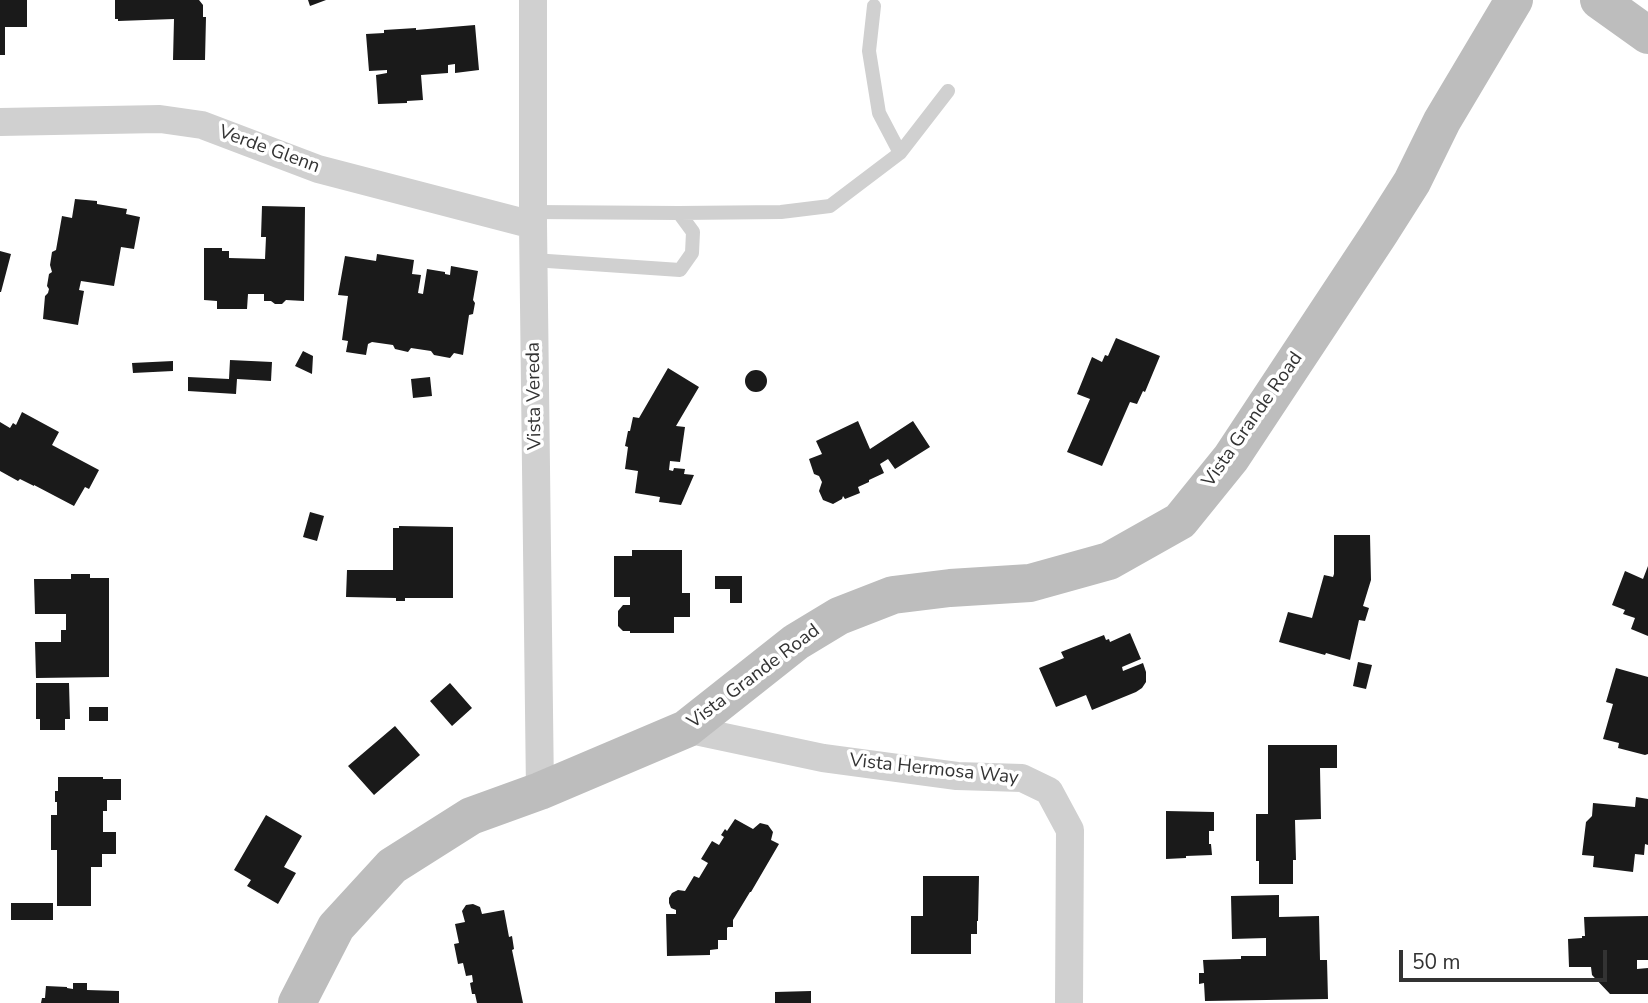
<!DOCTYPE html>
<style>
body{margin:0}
#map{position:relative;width:1648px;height:1003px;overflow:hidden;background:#fff;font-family:"Nunito Sans",sans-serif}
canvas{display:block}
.scale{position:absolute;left:1399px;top:950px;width:208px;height:32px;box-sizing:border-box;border:4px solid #333;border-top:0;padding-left:9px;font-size:21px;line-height:24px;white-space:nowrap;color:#333;-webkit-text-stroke:5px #fff;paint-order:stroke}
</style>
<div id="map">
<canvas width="1648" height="1003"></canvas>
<div class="scale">50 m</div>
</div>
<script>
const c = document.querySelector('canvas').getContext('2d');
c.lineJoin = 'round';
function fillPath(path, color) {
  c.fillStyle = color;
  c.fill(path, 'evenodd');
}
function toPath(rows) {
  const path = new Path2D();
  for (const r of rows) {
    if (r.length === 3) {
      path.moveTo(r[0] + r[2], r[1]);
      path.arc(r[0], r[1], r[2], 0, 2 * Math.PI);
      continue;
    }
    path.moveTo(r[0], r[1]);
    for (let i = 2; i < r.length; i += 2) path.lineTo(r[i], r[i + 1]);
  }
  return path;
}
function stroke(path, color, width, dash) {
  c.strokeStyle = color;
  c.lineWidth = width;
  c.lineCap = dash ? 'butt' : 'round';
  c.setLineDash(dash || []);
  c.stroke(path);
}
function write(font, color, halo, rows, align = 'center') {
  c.font = font + ' "Nunito Sans",sans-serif';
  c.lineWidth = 7;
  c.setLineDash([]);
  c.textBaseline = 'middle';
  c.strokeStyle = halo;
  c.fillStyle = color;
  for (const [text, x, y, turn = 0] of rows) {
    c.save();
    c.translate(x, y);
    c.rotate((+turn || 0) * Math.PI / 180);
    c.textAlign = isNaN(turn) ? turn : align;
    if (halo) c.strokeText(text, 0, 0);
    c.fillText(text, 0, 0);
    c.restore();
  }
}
const building = toPath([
 [0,0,27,0,27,27,5,27,5,55,0,55],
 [115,0,199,0,203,5,203,17,206,17,205,60,173,60,174,19,118,21,118,19,115,19],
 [308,0,326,0,310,6],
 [475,25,479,70,455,73,455,64,448,65,448,73,421,75,423,100,407,101,407,103,378,104,376,75,387,73,387,70,369,71,366,34,384,33,384,30,416,28,416,30],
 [75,199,97,201,97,204,127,209,126,214,140,217,134,249,121,247,114,286,81,281,79,290,84,291,78,325,43,319,45,296,48,293,49,289,47,286,49,274,52,272,50,265,52,252,56,250,62,216,72,218],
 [262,206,305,207,304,301,286,300,282,304,275,304,271,301,264,301,264,294,248,294,247,309,217,309,217,301,204,300,204,248,222,248,222,251,229,251,229,258,265,259,266,237,261,237],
 [0,251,11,254,1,292,0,292],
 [377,254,414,260,412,274,421,275,418,293,423,294,427,269,445,272,445,274,450,275,451,266,478,271,473,300,475,303,473,314,469,315,463,355,454,353,450,358,434,355,431,351,411,348,408,352,395,349,393,345,372,342,368,344,366,355,346,352,348,341,342,340,348,296,338,295,345,256,376,261],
 [1116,338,1160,356,1145,392,1143,391,1137,404,1130,402,1102,466,1067,452,1090,399,1077,394,1092,357,1102,362,1105,355,1108,356],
 [303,351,313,356,312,374,295,366],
 [230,360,272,362,271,381,237,379,236,394,188,391,188,377,229,379],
 [173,361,173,371,133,373,132,363],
 [668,368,699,387,676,426,685,427,680,462,670,461,669,470,673,471,674,468,685,469,684,474,694,475,681,505,659,502,660,497,635,493,638,471,625,469,628,447,625,446,628,431,630,431,633,417,639,418],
 [756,381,11],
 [430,377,432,396,413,398,411,379],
 [22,412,59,432,52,445,99,470,89,489,85,487,74,506,34,485,34,486,20,479,18,481,0,471,0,422,10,428,13,423,16,425],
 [858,421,870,449,913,421,930,447,895,469,888,459,880,464,884,473,869,480,869,482,858,487,860,493,845,499,843,496,842,499,833,504,823,500,819,491,822,482,819,476,814,474,809,459,822,454,816,441],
 [310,512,324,516,317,541,303,537],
 [399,526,453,527,453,598,405,598,405,601,396,601,396,598,346,597,347,570,393,570,393,528,399,528],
 [1334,535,1370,535,1371,580,1363,606,1369,608,1365,621,1359,620,1350,660,1326,653,1325,655,1279,642,1288,612,1312,618,1324,575,1333,577,1334,574],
 [632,550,682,550,682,593,690,593,690,617,674,617,674,633,630,633,630,631,623,631,618,626,618,611,623,605,630,605,630,597,614,597,614,556,632,556],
 [1648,566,1648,636,1631,629,1635,618,1623,614,1625,610,1612,605,1625,571,1643,579],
 [71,574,90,574,90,578,109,578,109,677,36,678,35,642,61,642,61,630,66,630,66,614,35,614,34,579,71,579],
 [715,576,742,576,742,603,730,603,730,589,715,589],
 [1130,633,1141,659,1122,667,1123,671,1143,663,1146,672,1146,682,1142,688,1136,692,1092,710,1086,695,1056,707,1039,668,1064,658,1061,652,1104,635,1106,640,1109,639,1110,642],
 [1358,662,1372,665,1366,689,1353,686],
 [1616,668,1648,677,1648,754,1645,755,1618,748,1619,743,1603,739,1613,704,1606,702],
 [36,683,69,683,70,719,65,719,65,730,40,730,40,719,36,719],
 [450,683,472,708,452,726,430,701],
 [89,707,108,707,108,721,89,721],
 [395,726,420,755,374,795,348,766],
 [1268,745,1337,745,1337,768,1320,768,1321,819,1295,820,1296,860,1293,860,1293,884,1259,884,1259,861,1256,861,1256,814,1268,814],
 [58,777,103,777,103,779,121,779,121,800,107,800,107,811,103,811,103,832,116,832,116,854,102,854,102,867,91,867,91,906,57,906,57,850,51,850,51,815,57,815,57,802,55,802,55,791,58,791],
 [1636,797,1648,799,1648,845,1645,844,1644,855,1635,854,1633,872,1593,867,1594,856,1582,855,1586,822,1592,816,1593,803,1635,807],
 [1166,811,1214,812,1214,831,1209,831,1209,844,1211,844,1212,855,1186,856,1186,858,1166,859],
 [266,815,302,836,284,867,296,873,278,904,247,886,251,880,234,870],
 [735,819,753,829,760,823,768,825,773,832,771,840,779,844,751,892,750,892,733,920,733,927,728,927,727,928,727,940,718,940,718,949,710,950,710,955,667,956,666,914,676,914,676,910,671,908,669,903,669,898,672,893,678,890,685,891,694,876,699,878,708,863,701,859,712,841,719,845,724,837,721,835,725,829,727,831],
 [923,876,979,876,978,921,977,921,977,934,971,934,971,954,911,954,911,916,923,916],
 [1279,895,1279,917,1319,916,1320,960,1327,960,1328,999,1205,1001,1204,983,1199,984,1199,973,1204,973,1203,960,1241,959,1241,956,1266,956,1266,938,1232,939,1231,896],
 [11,903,53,903,53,920,11,920],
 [473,904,480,907,482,914,504,910,509,937,512,936,514,949,512,950,523,1003,477,1003,475,994,472,994,470,983,473,982,472,975,466,976,463,963,458,964,454,944,459,943,455,924,465,922,462,911,466,905],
 [1648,916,1648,960,1637,960,1637,969,1648,968,1648,994,1610,994,1592,975,1591,967,1569,967,1568,939,1582,938,1582,936,1585,936,1584,917],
 [73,983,87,983,87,990,119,991,119,1003,41,1003,42,998,45,998,46,986,67,987,67,988,73,989],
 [811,991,811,1003,775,1003,775,992]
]);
const lane = toPath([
 [874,6,869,51,879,113,900,153],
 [533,212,679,213,693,232,692,253,680,270,533,260],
 [679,213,781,212,830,206,900,153,948,91]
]);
const street = toPath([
 [533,0,533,225,540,791],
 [0,122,160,119,202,125,318,169,533,225],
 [686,729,823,758,957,776,1022,778,1049,791,1070,830,1069,1003]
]);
const secondary = toPath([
 [1599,0,1648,35],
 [297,1003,336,927,392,866,471,816,540,791,686,729,796,642,839,616,893,595,950,588,1030,583,1109,561,1180,521,1231,458,1379,234,1412,182,1442,121,1514,0]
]);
const streetNames = [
 ["Verde Glenn",269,150,20],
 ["Vista Vereda",535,396,-91],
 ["Vista Grande Road",1253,420,-55],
 ["Vista Grande Road",754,677,-37],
 ["Vista Hermosa Way",934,770,6]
];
fillPath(building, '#1a1a1a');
stroke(lane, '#d0d0d0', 14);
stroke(street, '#d0d0d0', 28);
stroke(secondary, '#bdbdbd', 38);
write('19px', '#333', '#fff', streetNames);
</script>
